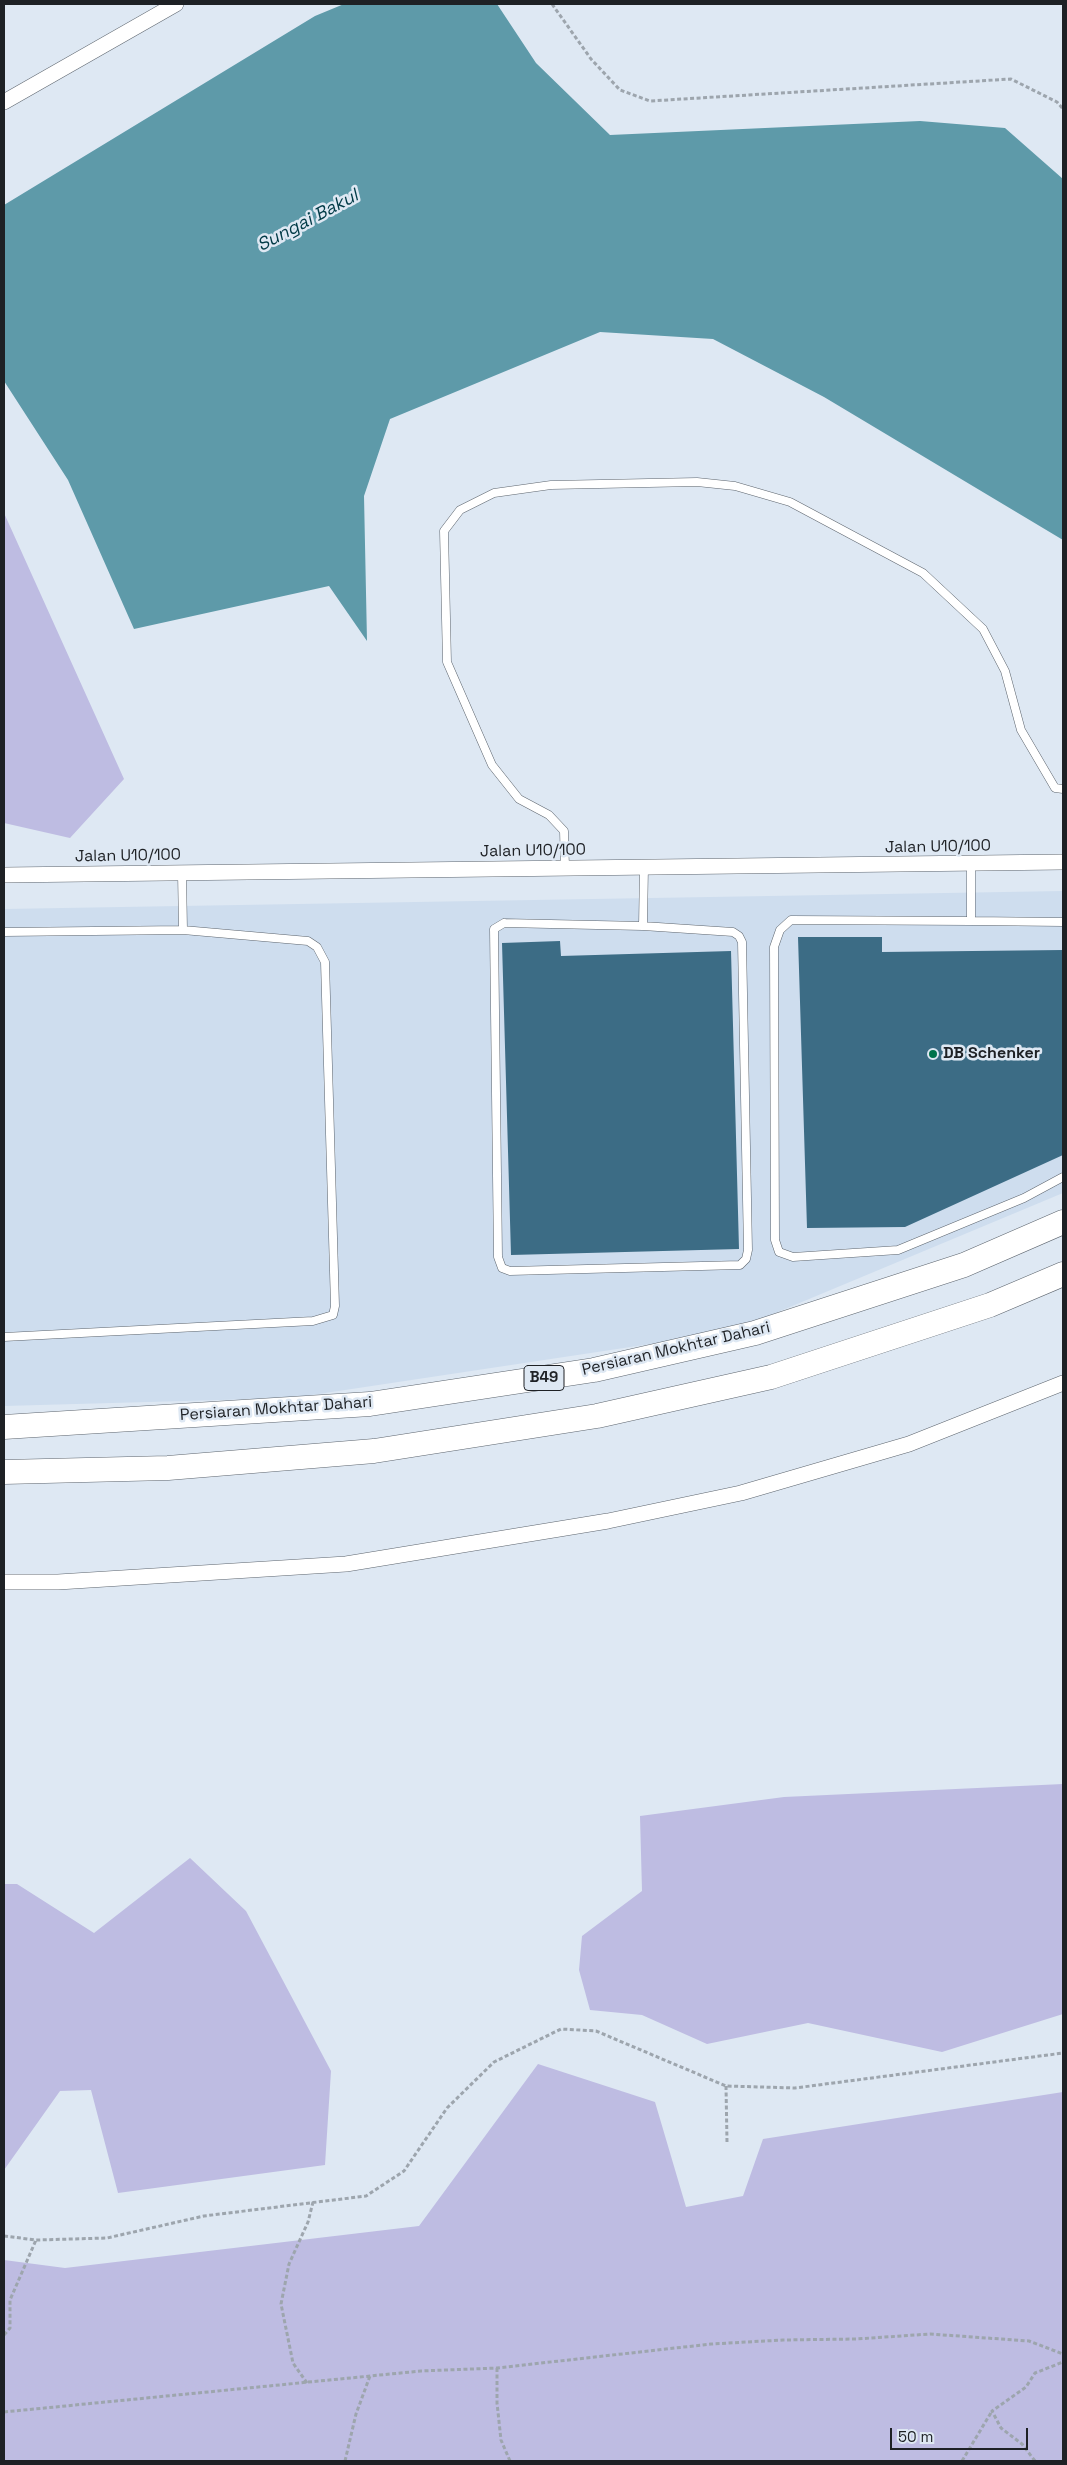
<!DOCTYPE html>
<style>
body{margin:0}
#map{position:relative;width:1067px;height:2465px;overflow:hidden;background:#dee8f3;font-family:"Space Grotesk",sans-serif}
canvas{display:block}
.frame{position:absolute;inset:0;border:5px solid #1e2125;pointer-events:none}
.scale{position:absolute;left:890px;top:2428px;width:138px;height:22px;box-sizing:border-box;border:2px solid #1e2125;border-top:0;padding-left:6px;font-size:15px;line-height:18px;white-space:nowrap;color:#1e2125;-webkit-text-stroke:4px #dee8f3;paint-order:stroke}
</style>
<div id="map">
<canvas width="1067" height="2465"></canvas>
<div class="frame"></div>
<div class="scale">50 m</div>
</div>
<script>
const c = document.querySelector('canvas').getContext('2d');
c.lineJoin = 'round';
function fillPath(path, color) {
  c.fillStyle = color;
  c.fill(path, 'evenodd');
}
function toPath(rows) {
  const path = new Path2D();
  for (const r of rows) {
    path.moveTo(r[0], r[1]);
    for (let i = 2; i < r.length; i += 2) path.lineTo(r[i], r[i + 1]);
  }
  return path;
}
function stroke(path, color, width, dash) {
  c.strokeStyle = color;
  c.lineWidth = width;
  c.lineCap = dash ? 'butt' : 'round';
  c.setLineDash(dash || []);
  c.stroke(path);
}
function write(font, color, halo, rows, align = 'center') {
  c.font = font + ' "Space Grotesk",sans-serif';
  c.lineWidth = 5;
  c.setLineDash([]);
  c.textBaseline = 'middle';
  c.strokeStyle = halo;
  c.fillStyle = color;
  for (const [text, x, y, turn = 0] of rows) {
    c.save();
    c.translate(x, y);
    c.rotate((+turn || 0) * Math.PI / 180);
    c.textAlign = isNaN(turn) ? turn : align;
    if (halo) c.strokeText(text, 0, 0);
    c.fillText(text, 0, 0);
    c.restore();
  }
}
const built = toPath([
 [1063,891,1063,1193,730,1332,292,1398,4,1406,4,909]
]);
const green = toPath([
 [4,513,124,779,70,838,4,823],
 [1063,1784,1063,2014,942,2052,808,2023,707,2044,642,2015,590,2010,579,1970,582,1936,642,1891,640,1816,784,1797],
 [190,1858,246,1911,331,2071,325,2165,118,2193,91,2090,60,2091,4,2170,4,1884,17,1884,94,1933],
 [538,2064,655,2102,686,2207,743,2196,763,2139,1063,2092,1063,2461,4,2461,4,2260,65,2268,419,2226]
]);
const water = toPath([
 [344,4,497,4,536,63,610,135,920,121,1005,128,1063,179,1063,540,824,397,713,339,600,332,390,419,364,496,367,641,329,586,134,629,68,480,4,381,4,205,315,16]
]);
const building = toPath([
 [798,937,882,937,882,952,1063,950,1063,1155,905,1227,807,1228],
 [560,941,561,956,731,951,739,1249,511,1255,502,943]
]);
const path = toPath([
 [552,4,591,59,620,90,650,101,1011,79,1057,102,1063,109],
 [726,2086,727,2142],
 [4,2236,36,2240,107,2238,204,2216,366,2196,404,2171,447,2108,494,2062,561,2029,596,2031,726,2086,795,2088,1063,2053],
 [4,2335,10,2328,10,2300,36,2240],
 [497,2368,497,2403,501,2440,510,2461],
 [307,2383,293,2363,281,2304,289,2264,308,2222,313,2202],
 [4,2412,421,2371,497,2368,711,2344,783,2340,856,2339,930,2334,1029,2341,1063,2354],
 [345,2461,356,2414,370,2376],
 [962,2461,992,2411],
 [1035,2461,1022,2444,1001,2428,992,2411,1026,2387,1035,2373,1063,2362]
]);
const service = toPath([
 [971,865,971,921,1063,922],
 [565,868,564,831,549,815,519,799,492,765,447,662,444,531,460,510,494,493,551,485,697,482,735,486,790,502,923,573,983,629,1005,671,1021,730,1055,788,1063,789],
 [971,921,791,920,780,930,774,947,775,1240,779,1252,793,1257,898,1250,1024,1198,1063,1177],
 [504,923,643,926,733,932,739,936,742,942,748,1250,746,1259,740,1265,510,1271,502,1268,498,1257,494,929,504,923],
 [643,926,644,867],
 [4,932,183,930],
 [4,1337,313,1321,333,1315,335,1306,325,962,317,947,308,941,183,930,182,873]
]);
const minor = toPath([
 [4,102,176,4],
 [4,875,1063,862],
 [4,1582,58,1582,346,1564,608,1521,741,1493,909,1444,1063,1383]
]);
const primary = toPath([
 [4,1427,370,1404,594,1370,755,1333,964,1265,1063,1222],
 [4,1472,168,1468,374,1451,597,1416,771,1377,990,1305,1063,1274]
]);
const markers = [
 [933,1054,5,"#00724b"]
];
const shields = [
 [544,1378,40]
];
const shieldNames = [
 ["B49",544,1378]
];
const streetNames = [
 ["Jalan U10/100",938,847,-1],
 ["Jalan U10/100",533,851,-1],
 ["Jalan U10/100",128,856,-1],
 ["Persiaran Mokhtar Dahari",676,1349,-13],
 ["Persiaran Mokhtar Dahari",276,1409,-4]
];
const poiNames = [
 ["DB Schenker",943,1054]
];
const waterNames = [
 ["Sungai Bakul",308,221,-28]
];
fillPath(built, '#ceddee');
fillPath(green, '#bebce2');
fillPath(water, '#5e9aa9');
fillPath(building, '#3c6c85');
stroke(service, '#5d656e', 9);
stroke(minor, '#5d656e', 16);
stroke(primary, '#5d656e', 25);
stroke(path, '#9da5ad', 3, [4, 2.5]);
stroke(service, '#fff', 8);
stroke(minor, '#fff', 15);
stroke(primary, '#fff', 24);
for (const [x, y, r, color] of markers) {
  const dot = new Path2D();
  dot.arc(x, y, r, 0, 2 * Math.PI);
  c.fillStyle = color;
  c.fill(dot);
  stroke(dot, '#dee8f3', 2);
}
for (const [x, y, w] of shields) {
  const box = new Path2D();
  box.roundRect(x - w / 2, y - 12.5, w, 25, 4);
  c.fillStyle = '#dee8f3';
  c.fill(box);
  stroke(box, '#1e2125', 1);
}
write('bold 15px', '#1e2125', null, shieldNames);
write('16px', '#1e2125', '#dee8f3', streetNames);
write('bold 16px', '#1e2125', '#dee8f3', poiNames, 'left');
write('italic 18px', '#003a46', '#dee8f3', waterNames);
</script>
